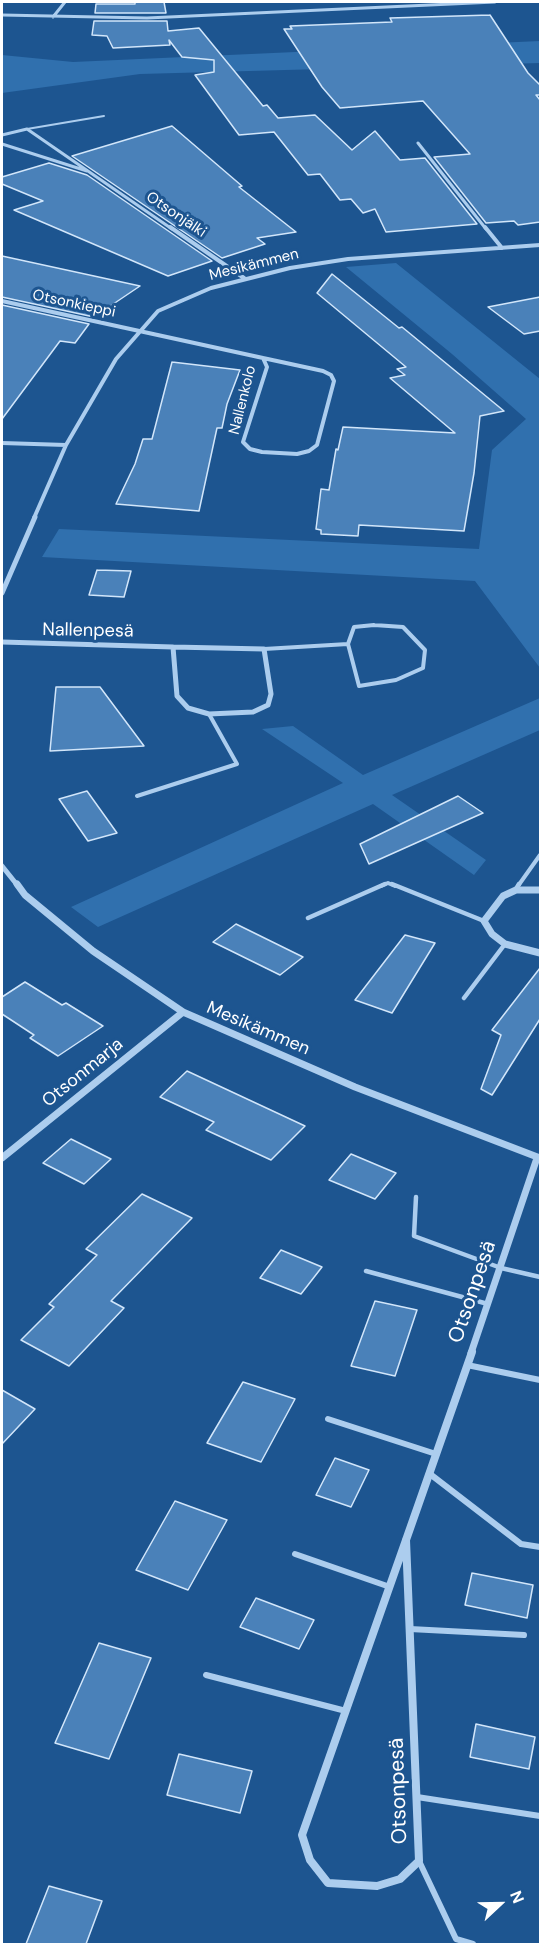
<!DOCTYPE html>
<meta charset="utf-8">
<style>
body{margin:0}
#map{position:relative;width:542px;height:1946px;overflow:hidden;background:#1d5590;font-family:"DM Sans",sans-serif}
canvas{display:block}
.frame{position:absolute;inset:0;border:3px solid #fff;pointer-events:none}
.north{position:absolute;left:470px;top:1874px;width:60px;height:60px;-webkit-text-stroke:4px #1d5590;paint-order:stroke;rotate:68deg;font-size:16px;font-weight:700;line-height:24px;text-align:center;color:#fff}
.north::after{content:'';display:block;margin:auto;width:21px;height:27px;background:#fff;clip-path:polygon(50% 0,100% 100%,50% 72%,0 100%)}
</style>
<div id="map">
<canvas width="542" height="1946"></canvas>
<div class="frame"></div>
<div class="north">N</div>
</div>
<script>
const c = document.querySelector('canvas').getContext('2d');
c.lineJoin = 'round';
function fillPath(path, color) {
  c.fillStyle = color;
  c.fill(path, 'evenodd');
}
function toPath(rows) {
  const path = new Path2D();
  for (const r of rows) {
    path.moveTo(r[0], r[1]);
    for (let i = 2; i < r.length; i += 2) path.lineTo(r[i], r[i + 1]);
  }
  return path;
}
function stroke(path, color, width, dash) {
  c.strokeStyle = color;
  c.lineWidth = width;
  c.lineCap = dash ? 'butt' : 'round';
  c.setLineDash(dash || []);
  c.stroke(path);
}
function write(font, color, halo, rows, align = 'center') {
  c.font = font + ' "DM Sans",sans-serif';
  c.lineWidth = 6;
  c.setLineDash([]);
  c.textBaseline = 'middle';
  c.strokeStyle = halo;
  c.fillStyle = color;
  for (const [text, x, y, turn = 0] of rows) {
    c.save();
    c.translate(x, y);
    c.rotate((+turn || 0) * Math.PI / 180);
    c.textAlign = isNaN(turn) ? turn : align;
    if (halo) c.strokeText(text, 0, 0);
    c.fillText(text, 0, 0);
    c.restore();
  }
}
const green = toPath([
 [540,41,540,63,140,74,2,93,2,55,73,62],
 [396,263,540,379,540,668,475,581,42,557,59,529,479,549,492,450,526,419,452,354,346,267],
 [540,698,540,730,392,795,486,860,474,875,373,804,98,927,71,907,343,783,262,729,293,726,363,775]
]);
const building = toPath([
 [135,2,164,2,166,13,95,13,96,4,135,4,135,2],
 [490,15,528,73,540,85,540,95,536,95,540,100,540,222,518,225,514,221,486,223,434,157,470,154,423,101,340,108,322,87,284,29,292,29,290,26,392,22,390,18,490,15],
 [94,21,167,21,168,31,199,28,263,106,267,105,278,118,315,115,352,150,375,131,400,160,425,158,477,224,386,232,375,209,363,213,351,199,340,200,320,174,308,175,274,132,239,135,195,75,214,72,214,60,182,57,169,40,170,45,113,48,107,36,92,35,94,21],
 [172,126,242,186,239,187,296,232,257,238,265,244,222,258,72,156,172,126],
 [49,163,87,175,212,261,168,276,14,210,43,201,2,184,2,177,49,163],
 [2,256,140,286,94,317,2,297,2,256],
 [332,274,399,328,402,327,504,411,480,416,474,473,464,531,359,525,358,536,321,534,321,530,316,529,321,489,329,490,336,449,338,450,343,427,455,433,390,378,405,375,397,369,406,367,317,293,332,274],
 [540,297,540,331,524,334,488,307,540,297],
 [2,305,89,324,75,343,60,341,2,419,2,305],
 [172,362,240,370,227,404,222,428,217,428,199,511,116,504,135,464,143,439,152,439,172,362],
 [97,570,131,571,124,597,89,595,97,570],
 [56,687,100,687,144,746,50,751,56,687],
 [87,791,117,833,88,841,59,799,87,791],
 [458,796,483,813,369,864,360,844,458,796],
 [236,924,303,957,280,975,213,942,236,924],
 [405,935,435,943,392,1013,355,1000,405,935],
 [540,968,540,1019,492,1095,481,1089,501,1035,492,1030,540,968],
 [25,982,62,1005,66,1003,103,1026,58,1056,30,1038,34,1035,2,1014,2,997,25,982],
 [187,1071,305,1126,271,1160,206,1130,214,1122,160,1097,187,1071],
 [71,1139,111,1159,84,1184,43,1163,71,1139],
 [351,1154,396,1173,375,1199,329,1180,351,1154],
 [142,1194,192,1218,111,1301,124,1308,69,1366,21,1340,54,1307,49,1304,97,1255,86,1249,142,1194],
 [281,1250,322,1267,301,1294,260,1278,281,1250],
 [375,1301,417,1310,395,1376,351,1366,375,1301],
 [243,1382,295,1399,261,1462,207,1443,243,1382],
 [2,1390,35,1409,2,1444,2,1390],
 [335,1458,369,1470,351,1507,316,1495,335,1458],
 [175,1501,227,1520,188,1590,136,1570,175,1501],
 [472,1573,533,1585,527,1618,465,1605,472,1573],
 [256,1598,314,1620,299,1649,240,1627,256,1598],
 [99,1643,151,1658,109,1759,55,1743,99,1643],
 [476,1724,535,1737,529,1769,470,1757,476,1724],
 [179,1754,252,1771,240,1813,167,1795,179,1754],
 [49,1886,102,1901,86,1944,26,1944,49,1886]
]);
const serviceFar3 = toPath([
 [27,129,104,116]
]);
const serviceFar2 = toPath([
 [374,625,403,627,425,650,423,668,396,680,359,686,348,644,354,627,374,625],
 [264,649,348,644],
 [137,796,237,764,209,714],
 [381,886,388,883,395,886],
 [518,886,540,855]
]);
const serviceFar1 = toPath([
 [392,884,484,921],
 [516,889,519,884],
 [308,918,385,884],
 [464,998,505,944],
 [416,1197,414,1236,501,1268,540,1277],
 [366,1271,488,1304]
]);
const service = toPath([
 [467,1365,540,1380],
 [328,1419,436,1454],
 [430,1474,521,1544,540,1547],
 [295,1554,390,1587],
 [410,1629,524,1635],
 [206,1675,346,1711],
 [417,1797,540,1816],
 [419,1861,456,1939,473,1944]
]);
const minorFar4 = toPath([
 [2,15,147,18,495,2],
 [53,17,65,2],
 [2,135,27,129,172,229],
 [418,143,486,229],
 [2,144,87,171]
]);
const minorFar3 = toPath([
 [170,227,244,278],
 [485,227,502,248],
 [2,301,263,358],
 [263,358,323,371,331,375,334,381,317,445,309,451,297,454,262,452,250,449,243,442,267,367,263,358],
 [2,443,66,445],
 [34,518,66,445,116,359,158,311,211,288,290,268,348,259,540,245]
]);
const minorFar2 = toPath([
 [2,593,35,517],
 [2,642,173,647],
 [173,647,264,649,271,694,268,705,253,712,209,714,188,708,177,696,173,647],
 [2,866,18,886]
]);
const minorFar1 = toPath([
 [17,884,25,895,93,951,183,1012,355,1087,540,1158],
 [540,890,516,890,503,896,484,921,492,934,505,944,540,953],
 [2,1158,183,1012],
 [471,1353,537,1158]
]);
const minor = toPath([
 [406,1540,419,1861,400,1879,377,1886,328,1883,310,1860,302,1835,406,1540],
 [406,1540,472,1352]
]);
const farStreetnames = [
 ["Otsonjälki",176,215,34],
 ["Mesikämmen",254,265,-14],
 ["Otsonkieppi",74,304,12],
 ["Nallenkolo",243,400,-76]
];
const streetNames = [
 ["Nallenpesä",88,631,1],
 ["Mesikämmen",258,1029,23],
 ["Otsonmarja",83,1073,-39]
];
const nearStreetnames = [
 ["Otsonpesä",473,1292,-71],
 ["Otsonpesä",399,1791,-92]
];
fillPath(green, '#3070ae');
fillPath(building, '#4a81b9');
stroke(building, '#d2e6fa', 1.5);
stroke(serviceFar3, '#accdee', 2);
stroke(serviceFar2, '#accdee', 4);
stroke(serviceFar1, '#accdee', 4.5);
stroke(service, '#accdee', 6);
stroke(minorFar4, '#accdee', 3);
stroke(minorFar3, '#accdee', 4);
stroke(minorFar2, '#accdee', 5);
stroke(minorFar1, '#accdee', 7);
stroke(minor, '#accdee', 8);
write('15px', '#fff', '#1d5590', farStreetnames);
write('18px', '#fff', '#1d5590', streetNames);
write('21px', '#fff', '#1d5590', nearStreetnames);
</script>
